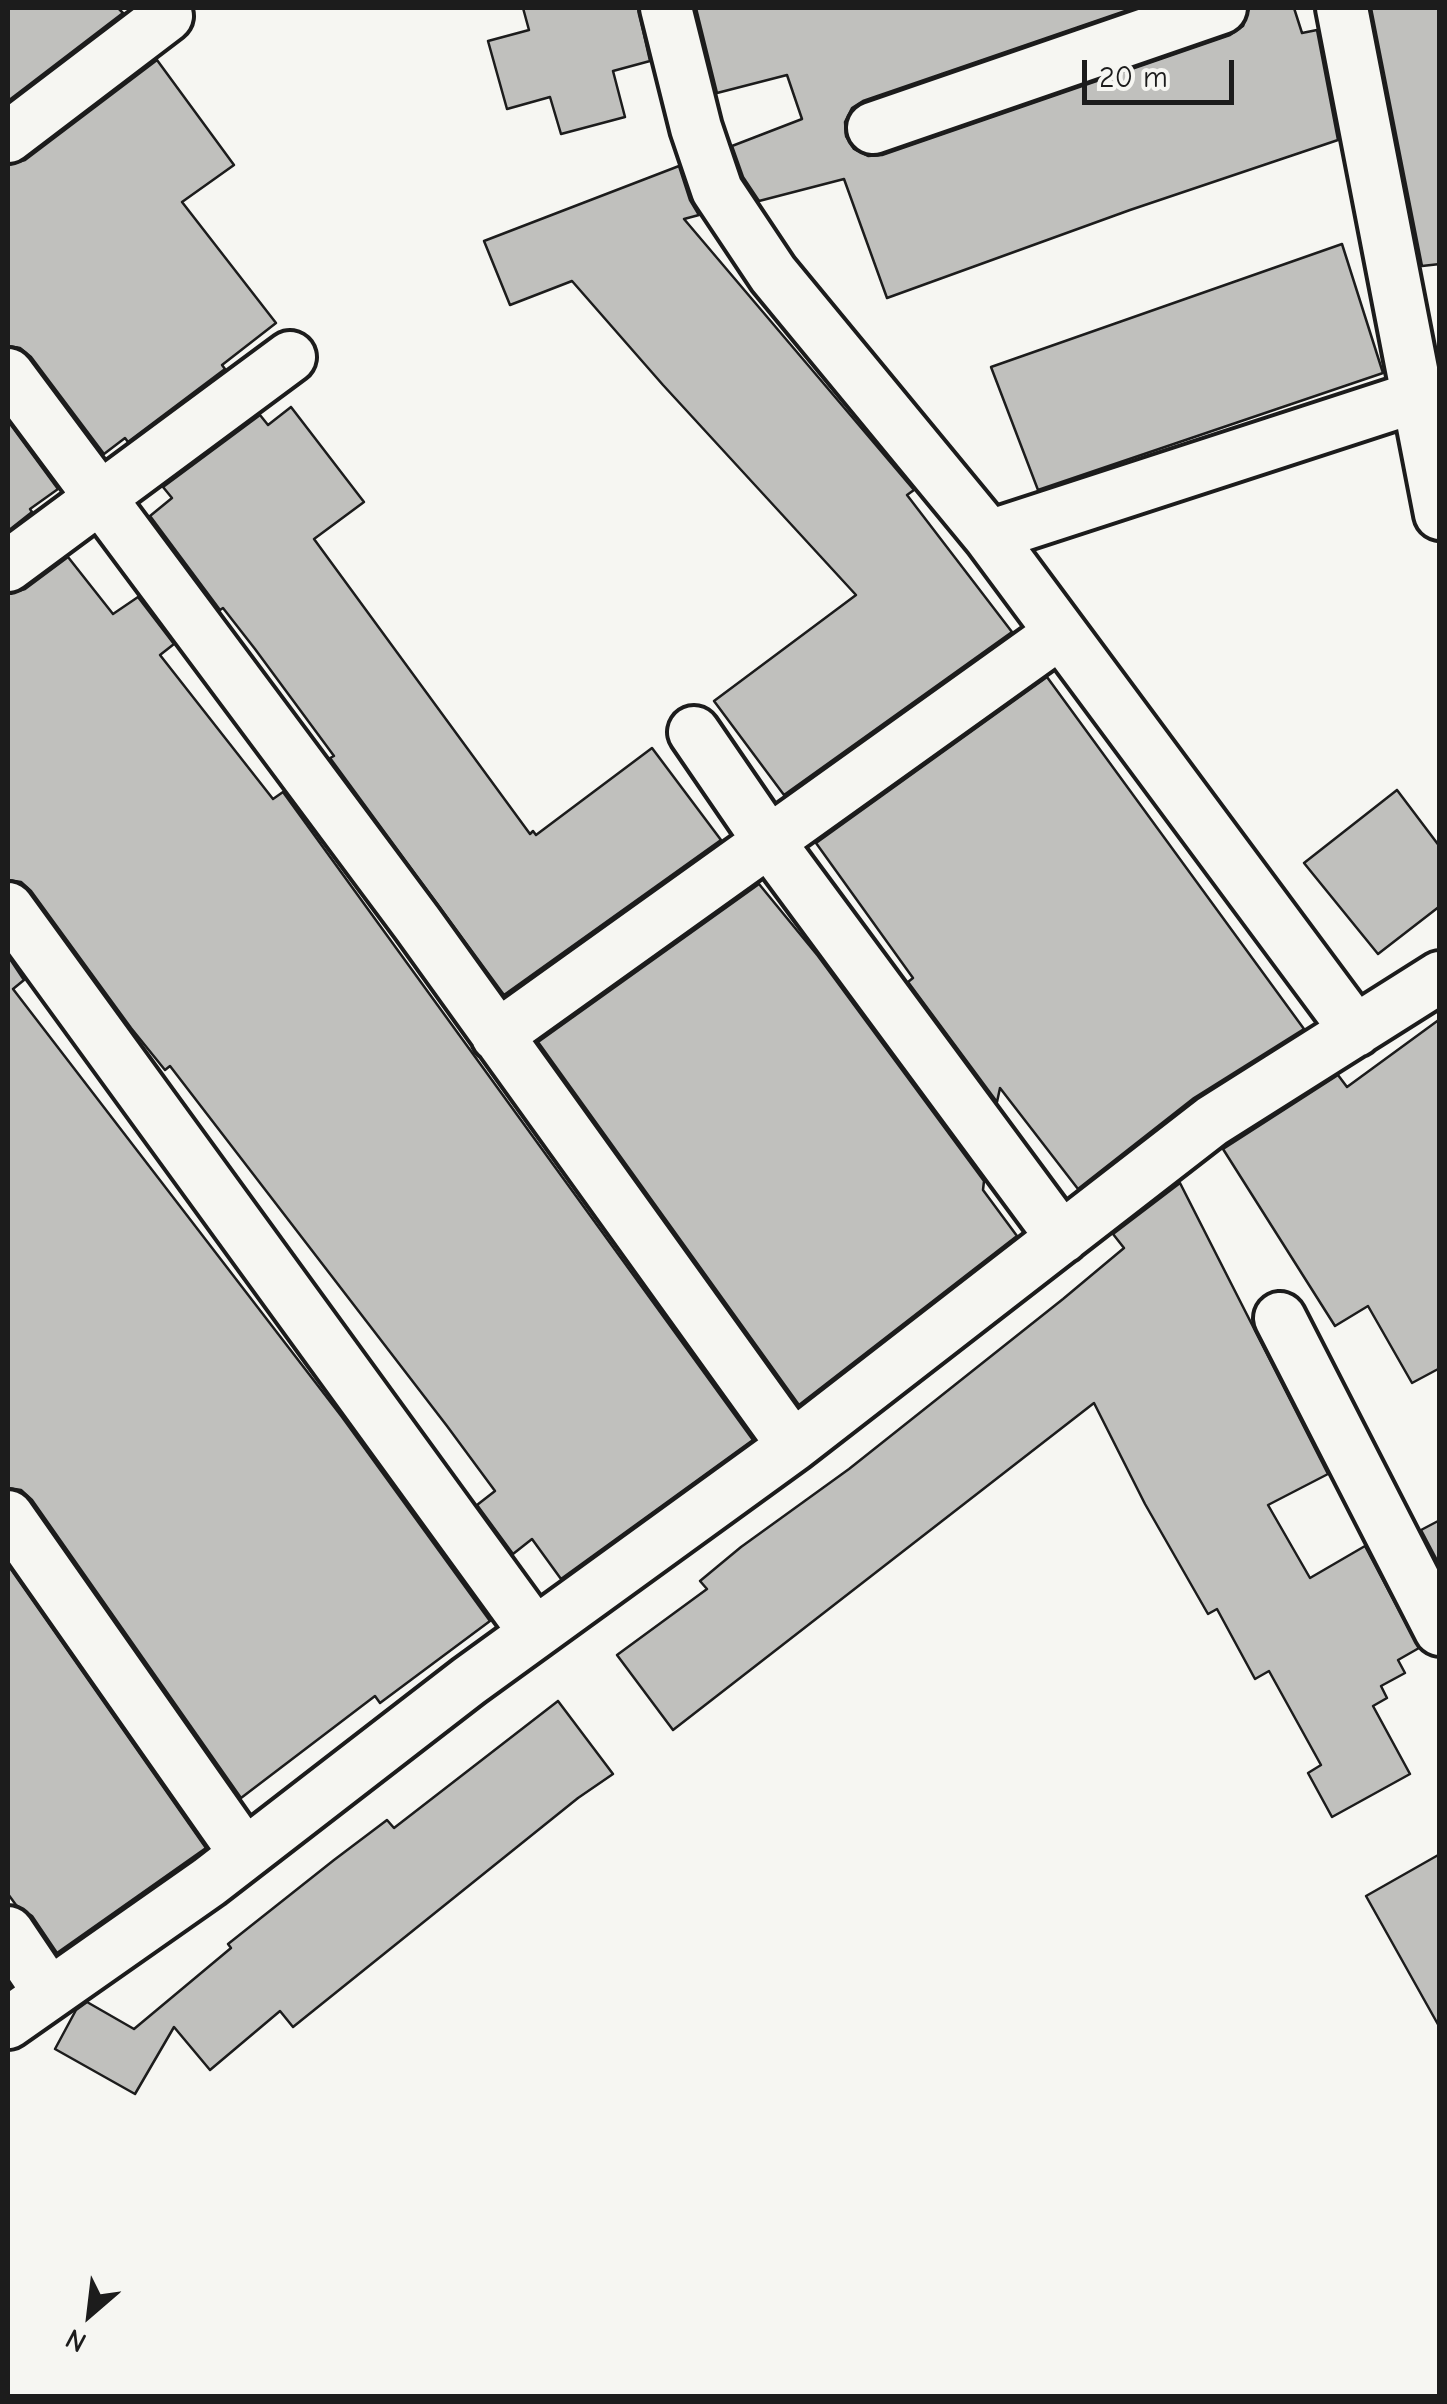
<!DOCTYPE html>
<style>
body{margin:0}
#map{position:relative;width:1447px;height:2404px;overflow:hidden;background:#f6f6f2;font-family:"Comic Neue",sans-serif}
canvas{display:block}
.frame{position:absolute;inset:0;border:10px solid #1c1c1c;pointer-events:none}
.north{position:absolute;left:40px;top:2264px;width:100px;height:100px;-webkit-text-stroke:8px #f6f6f2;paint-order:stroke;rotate:208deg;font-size:28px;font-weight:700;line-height:40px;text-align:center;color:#1c1c1c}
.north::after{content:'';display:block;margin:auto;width:35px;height:45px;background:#1c1c1c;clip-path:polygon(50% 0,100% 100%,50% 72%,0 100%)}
.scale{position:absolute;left:1082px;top:60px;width:152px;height:45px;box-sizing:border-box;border:5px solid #1c1c1c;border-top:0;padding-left:12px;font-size:30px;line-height:35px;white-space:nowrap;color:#1c1c1c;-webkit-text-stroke:8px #f6f6f2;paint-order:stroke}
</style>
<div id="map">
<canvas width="1447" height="2404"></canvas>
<div class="frame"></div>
<div class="north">N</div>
<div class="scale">20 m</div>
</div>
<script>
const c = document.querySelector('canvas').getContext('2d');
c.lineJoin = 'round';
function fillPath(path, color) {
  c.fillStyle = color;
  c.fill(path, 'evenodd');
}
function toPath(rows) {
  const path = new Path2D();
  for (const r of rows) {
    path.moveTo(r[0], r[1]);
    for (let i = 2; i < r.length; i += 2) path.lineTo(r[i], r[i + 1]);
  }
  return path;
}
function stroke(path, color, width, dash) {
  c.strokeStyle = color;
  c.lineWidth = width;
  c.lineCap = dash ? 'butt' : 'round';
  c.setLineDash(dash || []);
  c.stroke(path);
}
const building = toPath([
 [8,8,118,8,123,13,8,101,8,8],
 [523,8,638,8,650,61,613,71,625,117,561,134,550,97,507,109,488,41,529,30,523,8],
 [696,8,1134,8,863,101,852,108,845,122,846,136,854,149,868,156,882,155,1230,35,1243,26,1249,8,1294,8,1302,33,1317,30,1338,140,1130,210,887,298,844,179,759,201,743,177,732,146,802,119,787,75,717,93,696,8],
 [1371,8,1440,8,1440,264,1422,266,1371,8],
 [157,60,234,165,182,202,276,323,222,365,225,369,128,442,125,438,104,454,31,357,20,348,8,346,8,165,25,160,157,60],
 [679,166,690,200,699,215,684,219,914,490,907,495,1012,632,784,795,714,701,856,595,663,385,572,281,510,305,484,241,679,166],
 [1342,244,1383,373,1038,490,991,367,1342,244],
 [291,407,364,502,314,539,530,834,533,831,536,835,652,748,721,840,504,995,330,758,334,756,255,649,223,608,220,610,150,516,172,498,163,487,260,415,268,425,291,407],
 [8,421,58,489,30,509,32,512,8,531,8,421],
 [68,557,113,614,138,597,174,644,160,655,273,799,283,792,753,1440,561,1579,532,1539,513,1554,477,1505,495,1491,447,1426,170,1066,165,1070,131,1028,31,891,21,882,8,880,8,594,25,589,68,557],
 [1047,677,1304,1029,1194,1098,1078,1189,1000,1088,997,1102,908,982,913,978,816,843,1047,677],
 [1397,790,1440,847,1440,906,1378,954,1304,863,1397,790],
 [759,884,818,956,984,1181,983,1190,1017,1236,799,1405,538,1042,759,884],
 [8,956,24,980,13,989,342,1417,490,1621,380,1703,375,1696,241,1798,32,1500,21,1490,8,1488,8,956],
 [1440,1019,1440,1368,1412,1383,1368,1306,1335,1326,1223,1149,1338,1075,1347,1087,1440,1019],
 [1180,1183,1328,1474,1268,1505,1310,1578,1365,1546,1419,1648,1398,1660,1405,1673,1381,1686,1387,1698,1373,1706,1410,1774,1332,1817,1308,1773,1321,1765,1269,1671,1255,1679,1217,1609,1208,1614,1145,1504,1094,1403,673,1730,617,1655,707,1589,700,1581,741,1547,849,1469,1063,1299,1124,1248,1113,1234,1180,1183],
 [1440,1520,1440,1566,1421,1530,1440,1520],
 [8,1565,206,1848,57,1953,32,1916,16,1905,8,1894,8,1565],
 [558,1701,613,1774,578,1798,293,2027,280,2011,210,2070,174,2027,135,2094,55,2049,76,2010,87,2002,134,2029,231,1948,228,1944,334,1860,387,1820,394,1828,558,1701],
 [1440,1854,1440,2028,1366,1896,1440,1854]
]);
const minor = toPath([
 [666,8,696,128,717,190,773,274,989,536,1356,1031],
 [1342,8,1440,514],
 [873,128,1221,8],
 [8,137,167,16],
 [8,374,417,923,793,1446],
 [989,536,1419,396],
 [8,566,290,357],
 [694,732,770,843,1062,1238],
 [8,908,535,1633],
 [497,1036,1060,633],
 [1280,1318,1440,1630],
 [8,1516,245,1854],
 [8,1932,49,1993],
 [8,2023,209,1882,469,1681,793,1446,1212,1121,1440,977]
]);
fillPath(building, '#c0c0bd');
stroke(building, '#1c1c1c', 2.5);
stroke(minor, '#1c1c1c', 58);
stroke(minor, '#f6f6f2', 50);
</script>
